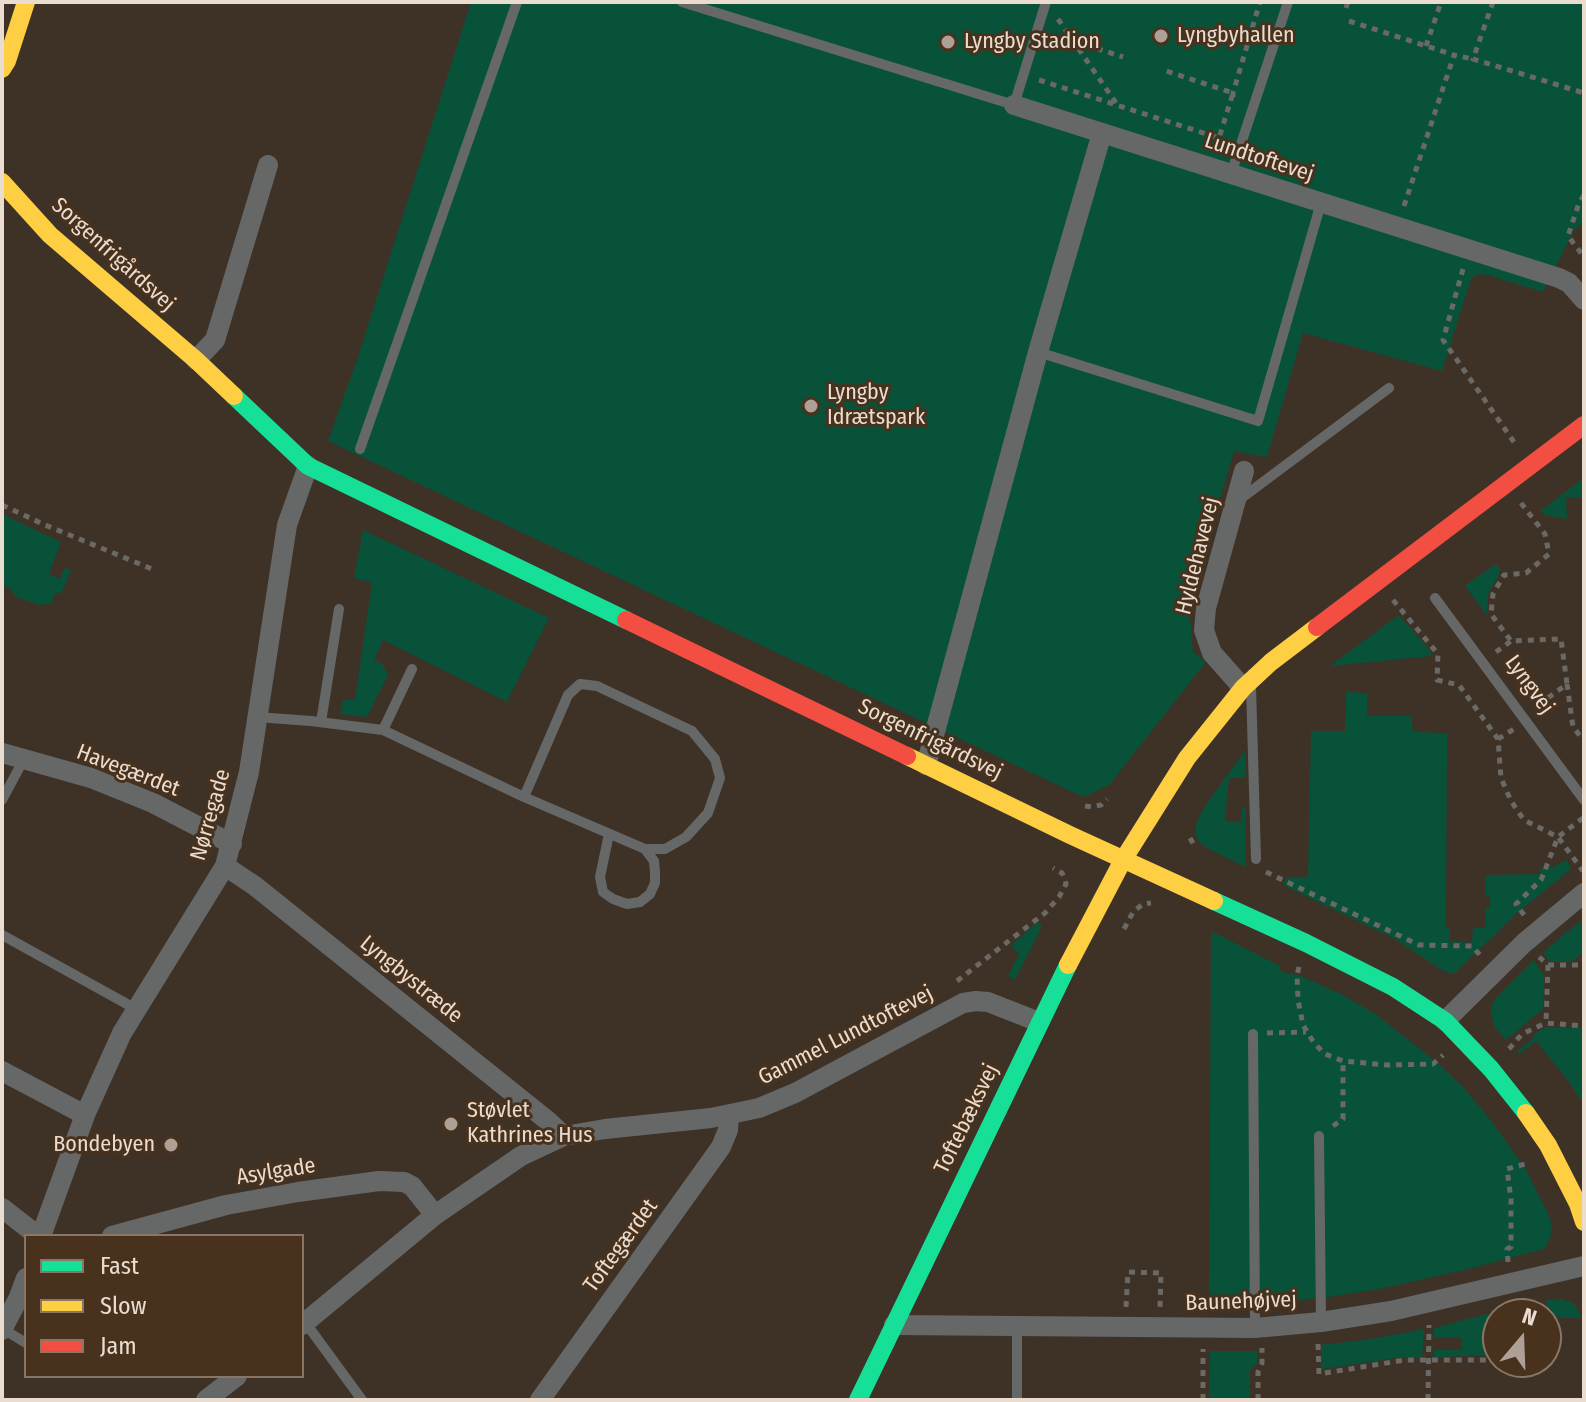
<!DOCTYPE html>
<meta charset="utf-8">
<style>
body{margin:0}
#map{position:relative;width:1586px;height:1402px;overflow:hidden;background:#3e3227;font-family:"Fira Sans Condensed",sans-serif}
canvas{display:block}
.frame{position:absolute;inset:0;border:4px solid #ebdcd0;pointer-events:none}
.legend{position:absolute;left:24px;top:1234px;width:280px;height:144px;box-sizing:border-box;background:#48321d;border:2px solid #897665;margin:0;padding:10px 14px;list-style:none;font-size:24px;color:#ebdcd0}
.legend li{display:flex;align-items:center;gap:16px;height:40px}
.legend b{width:40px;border:2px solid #897665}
.north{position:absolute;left:1482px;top:1298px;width:80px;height:80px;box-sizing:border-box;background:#48321d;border:2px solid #897665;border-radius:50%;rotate:19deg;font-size:22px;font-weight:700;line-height:32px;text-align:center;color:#ebdcd0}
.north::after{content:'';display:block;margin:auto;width:28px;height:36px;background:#aea095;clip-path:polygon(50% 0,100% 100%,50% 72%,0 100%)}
</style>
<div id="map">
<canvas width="1586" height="1402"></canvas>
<div class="frame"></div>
<ul class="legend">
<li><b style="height:10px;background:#16e098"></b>Fast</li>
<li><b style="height:10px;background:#ffcf43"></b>Slow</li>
<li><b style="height:10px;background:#f24e42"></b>Jam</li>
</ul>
<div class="north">N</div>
</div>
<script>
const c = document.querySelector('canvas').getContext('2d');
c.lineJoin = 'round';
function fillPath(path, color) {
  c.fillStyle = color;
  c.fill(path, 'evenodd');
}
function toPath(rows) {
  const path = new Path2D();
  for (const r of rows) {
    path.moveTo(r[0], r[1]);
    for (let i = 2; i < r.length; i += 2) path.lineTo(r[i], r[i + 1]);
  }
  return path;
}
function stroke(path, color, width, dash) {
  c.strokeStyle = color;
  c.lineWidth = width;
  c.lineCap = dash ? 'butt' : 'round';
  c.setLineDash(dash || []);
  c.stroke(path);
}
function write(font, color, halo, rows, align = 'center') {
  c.font = font + ' "Fira Sans Condensed",sans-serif';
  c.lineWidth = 6;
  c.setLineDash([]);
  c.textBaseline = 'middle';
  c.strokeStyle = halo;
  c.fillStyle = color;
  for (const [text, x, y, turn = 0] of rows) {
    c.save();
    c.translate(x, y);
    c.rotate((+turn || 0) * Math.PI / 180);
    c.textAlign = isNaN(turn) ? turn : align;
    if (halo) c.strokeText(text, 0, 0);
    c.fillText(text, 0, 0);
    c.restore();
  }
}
const green = toPath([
 [471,2,1584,2,1584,222,1574,230,1543,292,1484,274,1475,275,1471,279,1442,371,1303,333,1267,457,1234,451,1189,607,1193,652,1206,662,1109,785,1083,797,328,441,357,360],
 [1584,478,1584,497,1566,498,1567,519,1545,515,1540,511],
 [2,514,61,542,49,574,60,579,65,568,71,570,61,594,56,592,51,603,41,605,15,597,13,591,2,584],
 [363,530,549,618,507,702,383,640,374,660,383,665,388,675,367,717,340,714,343,700,355,700,372,583,354,578],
 [1496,564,1500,569,1499,575,1488,594,1487,615,1465,586],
 [1399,615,1433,654,1430,656,1330,666],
 [1346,692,1367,693,1367,716,1411,716,1413,732,1447,733,1446,927,1450,928,1450,941,1472,943,1473,928,1486,927,1486,908,1490,907,1490,895,1485,895,1486,875,1540,874,1540,869,1552,867,1567,860,1571,869,1515,915,1456,972,1452,974,1442,970,1395,939,1283,885,1287,877,1308,877,1311,731,1345,731],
 [1245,751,1246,778,1229,778,1225,821,1241,822,1242,807,1246,807,1245,867,1207,848,1198,841,1195,832,1197,821,1207,803],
 [1584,919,1584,952,1571,962,1550,962,1543,953,1564,934],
 [1038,922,1042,926,1015,980,1008,976,1019,954,1011,945],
 [1211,931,1278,965,1282,972,1301,976,1343,995,1378,1016,1440,1065,1463,1087,1489,1118,1525,1168,1549,1216,1552,1226,1550,1239,1544,1249,1464,1270,1379,1289,1329,1297,1263,1303,1209,1304],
 [1534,960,1544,976,1543,1009,1506,1040,1495,1028,1491,1013,1492,1005,1495,999],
 [1545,1027,1584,1028,1584,1104,1566,1078,1536,1041,1519,1054,1517,1051,1534,1038,1533,1035],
 [1562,1299,1574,1304,1582,1318,1552,1318,1550,1307,1547,1307,1546,1300],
 [1498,1311,1498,1355,1434,1357,1434,1350,1462,1350,1462,1337,1434,1337,1434,1328],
 [1424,1329,1422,1358,1403,1357,1321,1369,1321,1345,1365,1340],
 [1210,1351,1257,1351,1257,1364,1250,1369,1250,1400,1209,1400]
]);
const path = toPath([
 [1493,2,1473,59,1584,93],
 [1346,8,1348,2],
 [1058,19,1116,103],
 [1349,21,1454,55],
 [1074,41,1123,57],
 [1426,46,1441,2],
 [1039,80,1219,138,1233,93,1163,70],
 [1233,97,1233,93,1260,2],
 [1584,195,1579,203,1568,236,1584,257],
 [1404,206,1454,55,1473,59],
 [1463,269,1443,340,1516,445],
 [1521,503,1545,534,1549,554,1526,573,1504,575,1493,594,1491,614,1511,641,1561,639,1567,684,1534,708],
 [2,505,43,524,152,569],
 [1393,600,1438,654,1437,680,1459,685,1498,739,1501,778,1511,801,1524,820,1558,837,1583,871],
 [1496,652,1511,641],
 [1567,684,1573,727,1581,737,1584,737],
 [1498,739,1514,729],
 [1085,806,1092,807,1101,805,1107,799],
 [1190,838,1194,845],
 [1266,872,1419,945,1472,946,1480,955],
 [1524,915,1516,904,1541,880,1558,837,1583,818],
 [1124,929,1133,912,1143,904,1151,903],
 [1539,957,1548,965,1546,1023,1584,1026],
 [1548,965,1579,965,1584,961],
 [1299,967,1297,975,1298,1000,1303,1025,1314,1043,1325,1054,1343,1061,1387,1065,1433,1064,1443,1055],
 [957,981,1045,913,1059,897,1066,884,1065,879,1062,873,1053,868],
 [1267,1033,1306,1032],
 [1509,1049,1522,1034,1546,1023],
 [1333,1126,1343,1119,1343,1061],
 [1508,1262,1507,1249,1511,1247,1511,1200,1507,1169,1529,1163],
 [1126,1307,1128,1272,1161,1273,1160,1307],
 [1318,1344,1319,1374,1405,1360,1498,1360],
 [1203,1400,1203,1349],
 [1258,1400,1258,1372,1262,1363,1262,1348],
 [1428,1400,1429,1325]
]);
const lane = toPath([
 [682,2,1014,105,1046,2],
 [1231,174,1288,2],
 [1038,352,1258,421,1321,203],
 [360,449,517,2],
 [1239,500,1389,388],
 [1435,598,1584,800],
 [1251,687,1256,859],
 [257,717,311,721,383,730,524,797,645,849,665,849,686,837,708,813,720,778,715,759,692,731,597,686,580,684,568,695,524,797],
 [321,722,339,609],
 [383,730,412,669],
 [2,800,24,759],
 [609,834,600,877,603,892,613,899,627,904,640,902,650,894,655,883,655,872,654,861,645,849],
 [2,935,136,1009],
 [1253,1034,1255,1328],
 [1319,1136,1321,1322],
 [305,1322,362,1400],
 [1017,1327,1017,1400],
 [3,1329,26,1343]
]);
const street = toPath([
 [1014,105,1559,278,1569,283,1584,300],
 [196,360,215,340,268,165],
 [1243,688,1212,653,1204,630,1206,608,1244,471],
 [2,753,91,778,153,803,232,844],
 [926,765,1038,352,1102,133],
 [225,866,255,886,548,1121,564,1136],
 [1445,1021,1524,943,1584,893],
 [2,1071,85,1115],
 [2,1208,38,1236],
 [41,1236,85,1115,122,1033,225,866,249,772,287,525,308,466],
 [112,1236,226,1205,298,1192,379,1181,404,1182,412,1186,435,1215],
 [302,1325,435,1215,521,1156,564,1136,605,1129,711,1118,759,1108,795,1093,963,1003,976,1001,988,1002,1039,1022],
 [894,1325,1255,1328,1321,1322,1391,1311,1584,1266],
 [2,1330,19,1297,26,1278],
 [206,1400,237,1376],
 [540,1400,721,1147,728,1130,729,1115]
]);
const fast = toPath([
 [234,396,308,466,626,620],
 [1214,901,1306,943,1393,987,1445,1021,1491,1069,1526,1113],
 [858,1400,1068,965]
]);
const slow = toPath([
 [2,69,7,61,26,2],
 [2,182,50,235,196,360,234,396],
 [907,756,1070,835,1214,901],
 [1068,965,1123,860,1187,758,1243,688,1271,662,1317,627],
 [1526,1113,1548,1145,1578,1204,1584,1222]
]);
const jam = toPath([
 [626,620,907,756],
 [1317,627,1584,425]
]);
const markers = [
 [1161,36,8,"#aea095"],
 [948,42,8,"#aea095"],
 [811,406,8,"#aea095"],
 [451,1124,8,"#aea095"],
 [171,1145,8,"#aea095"]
];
const poiNames = [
 ["Lyngbyhallen",1177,36],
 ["Lyngby Stadion",964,42],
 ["Lyngby",827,393],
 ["Idrætspark",827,418],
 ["Støvlet",467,1111],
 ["Kathrines Hus",467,1136],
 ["Bondebyen",155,1145,"right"]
];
const streetNames = [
 ["Lundtoftevej",1259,158,18],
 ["Sorgenfrigårdsvej",113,255,42],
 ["Hyldehavevej",1198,556,-76],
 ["Lyngvej",1529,685,54],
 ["Sorgenfrigårdsvej",930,740,26],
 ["Havegærdet",128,771,21],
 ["Nørregade",211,815,-74],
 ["Lyngbystræde",411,980,39],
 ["Gammel Lundtoftevej",846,1036,-27],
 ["Toftebæksvej",967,1119,-64],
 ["Asylgade",276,1172,-9],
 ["Toftegærdet",621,1246,-54],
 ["Baunehøjvej",1241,1302,-2]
];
fillPath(green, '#08523a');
stroke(path, '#6a6966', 5, [6, 6]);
stroke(lane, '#666868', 10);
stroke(street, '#666868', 20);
stroke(fast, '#16e098', 18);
stroke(slow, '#ffcf43', 18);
stroke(jam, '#f24e42', 18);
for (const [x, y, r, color] of markers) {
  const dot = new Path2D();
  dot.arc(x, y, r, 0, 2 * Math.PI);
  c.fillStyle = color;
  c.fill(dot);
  stroke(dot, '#48321d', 3);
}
write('22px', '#ebdcd0', '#48321d', poiNames, 'left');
write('22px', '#ebdcd0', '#48321d', streetNames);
</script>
